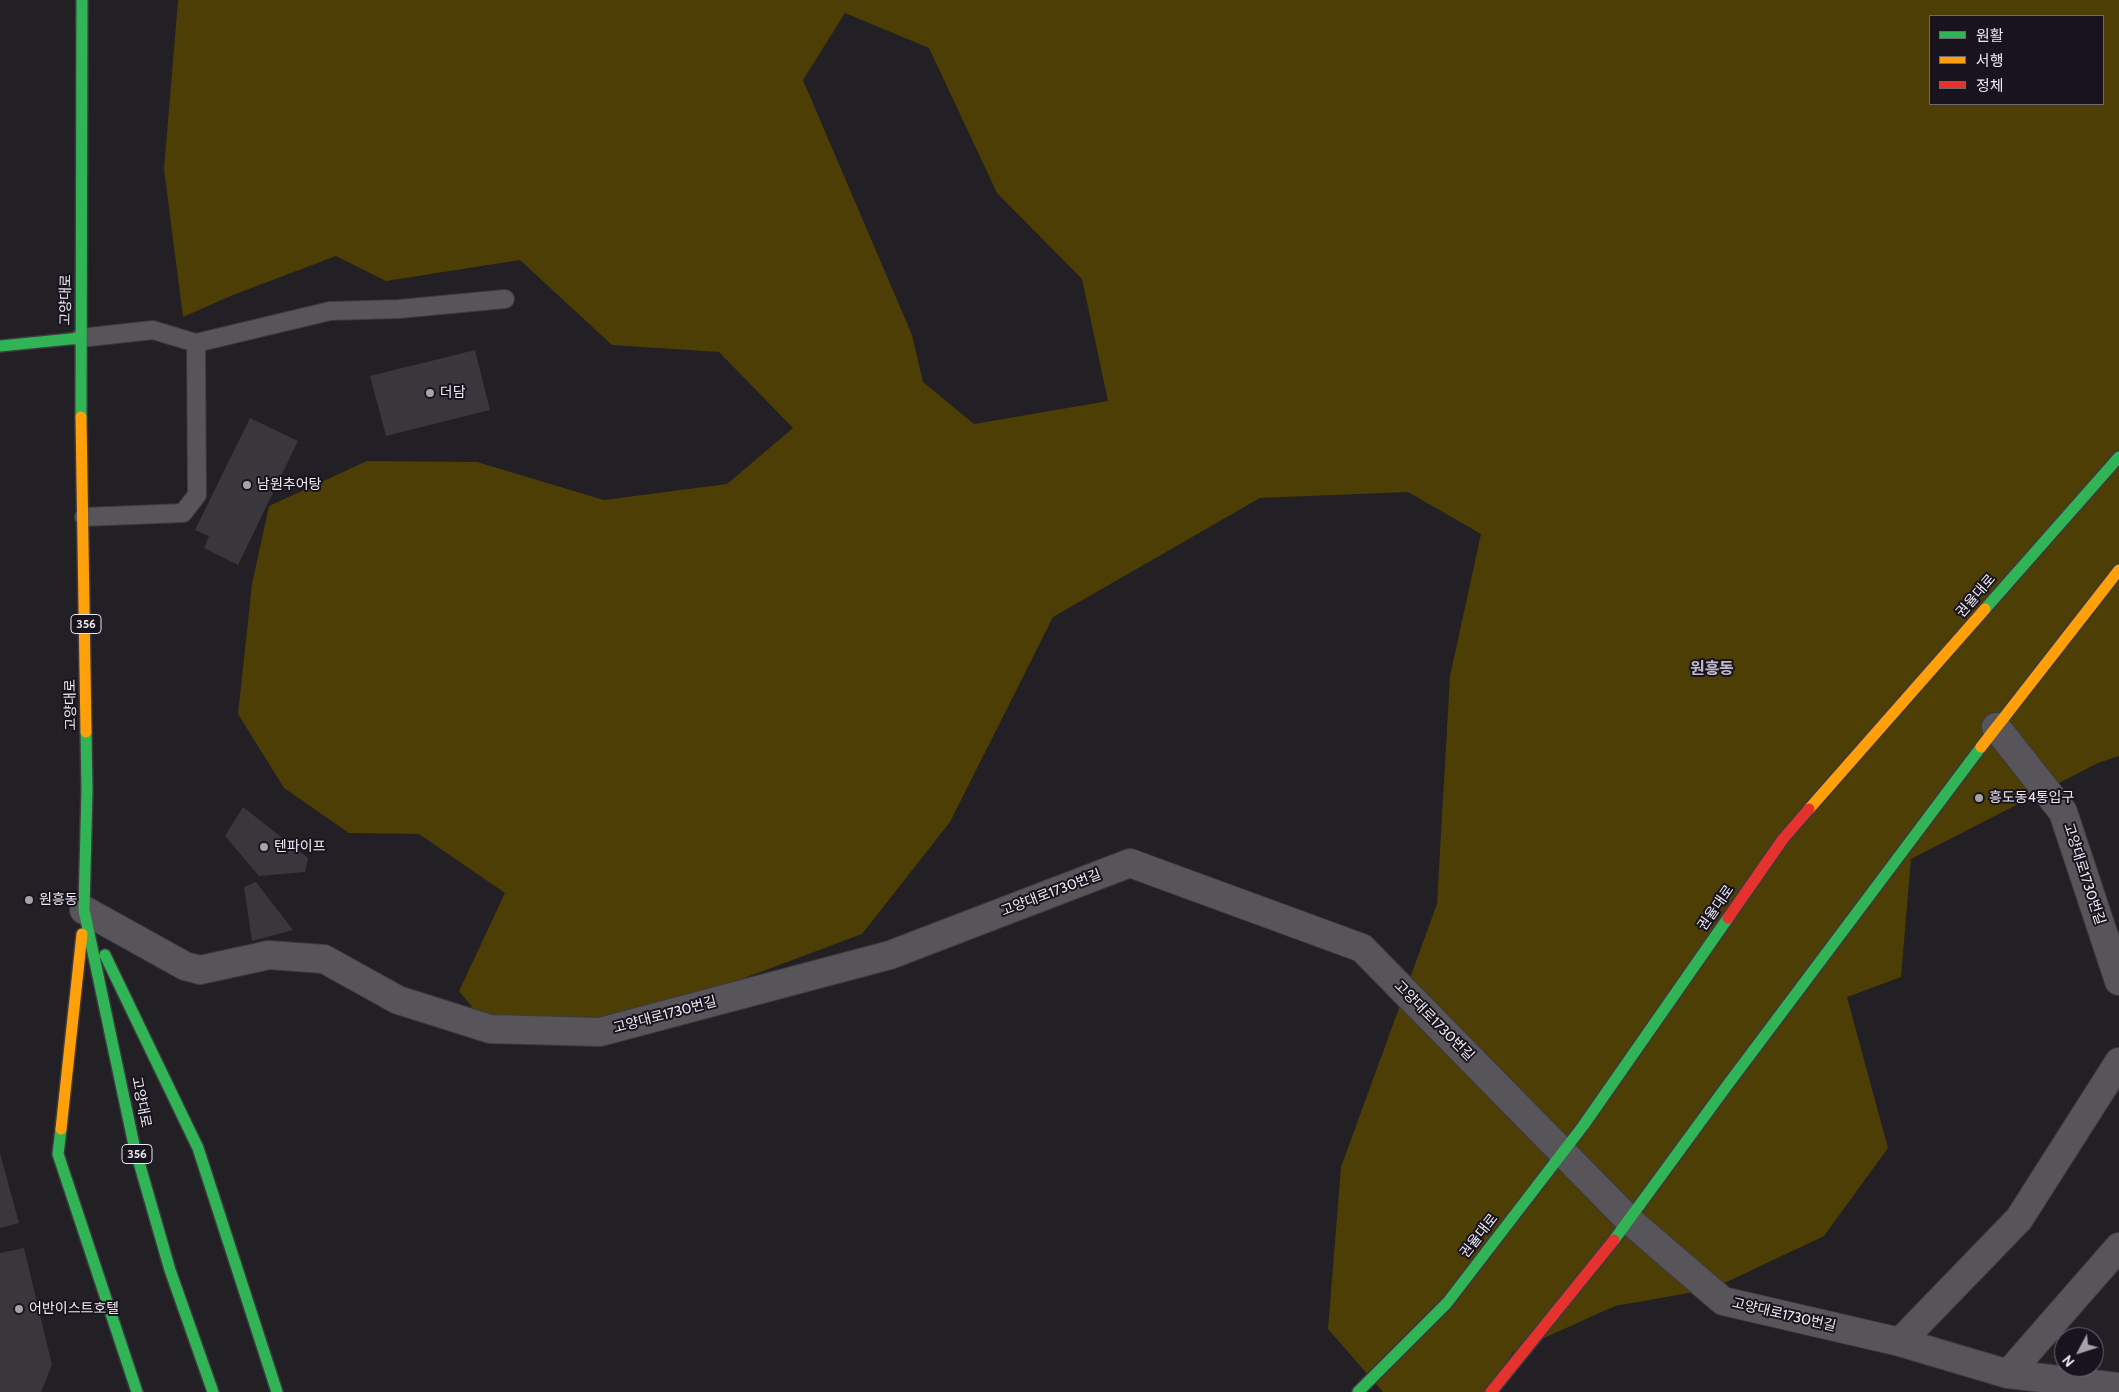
<!DOCTYPE html>
<meta charset="utf-8">
<style>
body{margin:0}
#map{position:relative;width:2119px;height:1392px;overflow:hidden;background:#221f25;font-family:Cabin,"Noto Sans KR",sans-serif}
canvas{display:block}
.legend{position:absolute;left:1929px;top:15px;width:175px;height:90px;box-sizing:border-box;background:#19131e;border:1px solid #6d6972;margin:0;padding:6px 9px;list-style:none;font-size:15px;color:#ece9f1}
.legend li{display:flex;align-items:center;gap:10px;height:25px}
.legend b{width:25px;border:1px solid #6d6972}
.north{position:absolute;left:2054px;top:1327px;width:50px;height:50px;box-sizing:border-box;background:#19131e;border:1px solid #6d6972;border-radius:50%;rotate:230deg;font-size:14px;font-weight:700;line-height:20px;text-align:center;color:#ece9f1}
.north::after{content:'';display:block;margin:auto;width:18px;height:22px;background:#a5a2aa;clip-path:polygon(50% 0,100% 100%,50% 72%,0 100%)}
</style>
<div id="map">
<canvas width="2119" height="1392"></canvas>
<ul class="legend">
<li><b style="height:6px;background:#30b455"></b>원활</li>
<li><b style="height:6px;background:#ff9f0a"></b>서행</li>
<li><b style="height:6px;background:#e5322d"></b>정체</li>
</ul>
<div class="north">N</div>
</div>
<script>
const c = document.querySelector('canvas').getContext('2d');
c.lineJoin = 'round';
function fillPath(path, color) {
  c.fillStyle = color;
  c.fill(path, 'evenodd');
}
function toPath(rows) {
  const path = new Path2D();
  for (const r of rows) {
    path.moveTo(r[0], r[1]);
    for (let i = 2; i < r.length; i += 2) path.lineTo(r[i], r[i + 1]);
  }
  return path;
}
function stroke(path, color, width, dash) {
  c.strokeStyle = color;
  c.lineWidth = width;
  c.lineCap = dash ? 'butt' : 'round';
  c.setLineDash(dash || []);
  c.stroke(path);
}
function write(font, color, halo, rows, align = 'center') {
  c.font = font + ' Cabin,"Noto Sans KR",sans-serif';
  c.lineWidth = 4;
  c.setLineDash([]);
  c.textBaseline = 'middle';
  c.strokeStyle = halo;
  c.fillStyle = color;
  for (const [text, x, y, turn = 0] of rows) {
    c.save();
    c.translate(x, y);
    c.rotate((+turn || 0) * Math.PI / 180);
    c.textAlign = isNaN(turn) ? turn : align;
    if (halo) c.strokeText(text, 0, 0);
    c.fillText(text, 0, 0);
    c.restore();
  }
}
const forest = toPath([
 [178,0,2119,0,2119,756,2098,763,1911,859,1901,977,1847,997,1888,1148,1824,1236,1712,1289,1615,1306,1513,1352,1486,1392,1383,1392,1328,1329,1341,1167,1437,904,1450,676,1481,534,1408,492,1260,498,1053,617,950,822,862,934,600,1032,490,1029,459,991,505,893,419,834,349,833,284,788,238,714,252,584,269,506,367,461,477,462,604,500,727,484,793,428,719,352,612,345,520,260,386,281,336,256,233,295,183,317,164,169],
 [845,13,929,48,997,193,1082,279,1108,401,974,424,923,382,912,335,803,80],
 [1930,16,2103,16,2103,104,1930,104]
]);
const building = toPath([
 [475,350,490,410,386,436,370,376],
 [250,418,298,441,238,565,204,548,209,536,195,530],
 [243,807,308,858,305,872,259,876,225,836],
 [256,882,293,930,252,941,244,887],
 [0,1153,19,1223,0,1228],
 [24,1248,52,1365,41,1392,0,1392,0,1253]
]);
const lane = toPath([
 [80,338,153,330,196,343,330,311,399,309,505,299],
 [84,517,183,513,197,495,196,343]
]);
const street = toPath([
 [1996,727,2063,812,2119,981],
 [84,910,185,966,200,970,269,955,324,959,398,1000,490,1029,600,1032,890,955,1130,863,1362,948,1630,1221,1723,1301,1900,1342,2008,1374,2119,1387],
 [1900,1342,2019,1219,2119,1062],
 [2008,1374,2119,1247]
]);
const fast = toPath([
 [0,346,80,338],
 [81,417,82,0],
 [1985,609,2119,457],
 [86,732,87,790,84,910,134,1145,170,1270,213,1392],
 [105,955,198,1148,277,1392],
 [61,1129,58,1154,137,1392],
 [1614,1240,1726,1087,1981,747],
 [1358,1392,1447,1303,1583,1126,1728,918]
]);
const slow = toPath([
 [81,417,86,732],
 [1981,747,2119,570],
 [1809,809,1985,609],
 [61,1129,82,934]
]);
const jam = toPath([
 [1728,918,1783,839,1809,809],
 [1491,1392,1614,1240]
]);
const markers = [
 [430,393,5,"#a5a2aa"],
 [247,485,5,"#a5a2aa"],
 [1979,798,5,"#a5a2aa"],
 [264,847,5,"#a5a2aa"],
 [29,900,5,"#a5a2aa"],
 [19,1309,5,"#a5a2aa"]
];
const shields = [
 [86,624,30],
 [137,1154,30]
];
const shieldNames = [
 ["356",86,624],
 ["356",137,1154]
];
const streetNames = [
 ["고양대로",66,300,-89],
 ["권율대로",1976,596,-49],
 ["고양대로",71,705,-91],
 ["고양대로1730번길",2084,874,72],
 ["고양대로1730번길",1051,893,-21],
 ["권율대로",1716,908,-55],
 ["고양대로1730번길",665,1015,-15],
 ["고양대로1730번길",1434,1021,45],
 ["고양대로",141,1102,79],
 ["권율대로",1479,1236,-52],
 ["고양대로1730번길",1784,1315,13]
];
const poiNames = [
 ["더담",440,393],
 ["남원추어탕",257,485],
 ["흥도동4통입구",1989,798],
 ["텐파이프",274,847],
 ["원흥동",39,900],
 ["어반이스트호텔",29,1309]
];
const quarterNames = [
 ["원흥동",1712,669]
];
fillPath(forest, '#4c3e05');
fillPath(building, '#39363c');
stroke(lane, '#3d3a3f', 20);
stroke(street, '#3d3a3f', 30);
stroke(fast, '#3d3a3f', 14);
stroke(slow, '#3d3a3f', 14);
stroke(jam, '#3d3a3f', 14);
stroke(lane, '#58555a', 18);
stroke(street, '#58555a', 28);
stroke(fast, '#30b455', 11);
stroke(slow, '#ff9f0a', 11);
stroke(jam, '#e5322d', 11);
for (const [x, y, r, color] of markers) {
  const dot = new Path2D();
  dot.arc(x, y, r, 0, 2 * Math.PI);
  c.fillStyle = color;
  c.fill(dot);
  stroke(dot, '#19131e', 2);
}
for (const [x, y, w] of shields) {
  const box = new Path2D();
  box.roundRect(x - w / 2, y - 9.5, w, 19, 4);
  c.fillStyle = '#19131e';
  c.fill(box);
  stroke(box, '#ece9f1', 1);
}
write('bold 12px', '#ece9f1', null, shieldNames);
write('14px', '#ece9f1', '#19131e', streetNames);
write('14px', '#ece9f1', '#19131e', poiNames, 'left');
write('bold 16px', '#c2bbcb', '#19131e', quarterNames);
</script>
